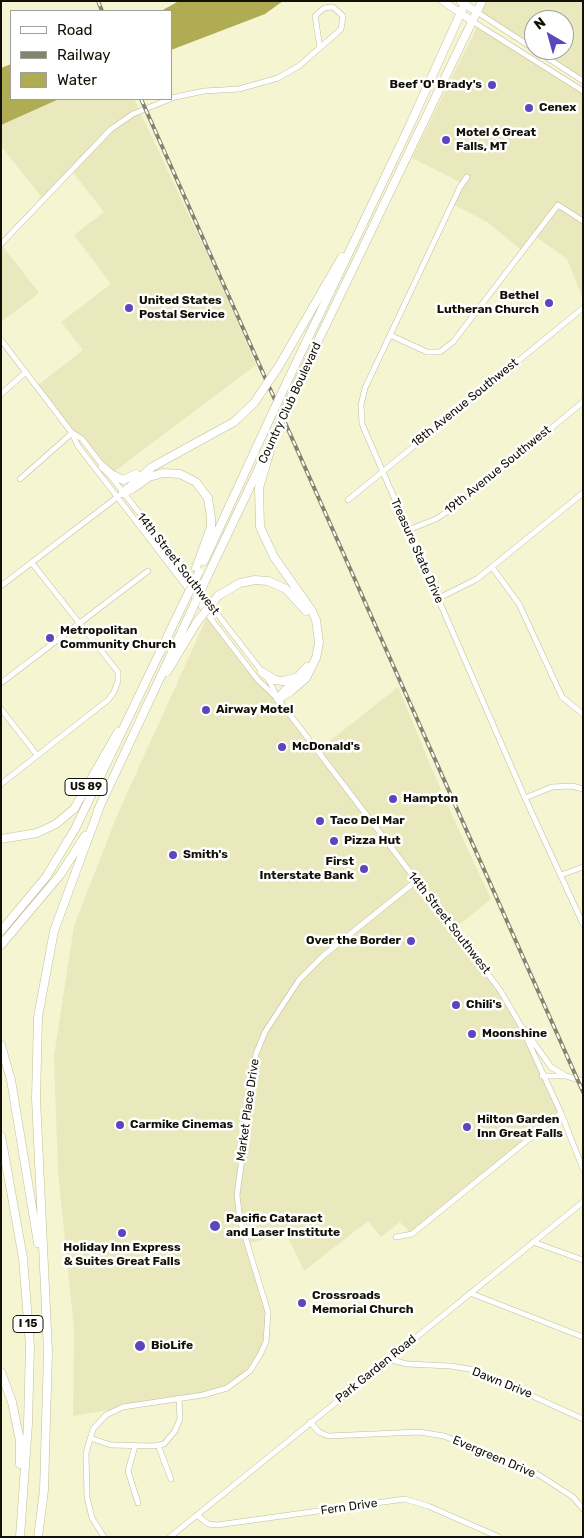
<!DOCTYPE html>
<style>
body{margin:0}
#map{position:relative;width:584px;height:1538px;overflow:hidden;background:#f6f5d1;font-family:Rubik,sans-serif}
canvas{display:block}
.frame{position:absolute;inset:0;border:2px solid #111105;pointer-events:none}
.legend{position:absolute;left:10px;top:10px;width:162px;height:90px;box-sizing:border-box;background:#fff;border:1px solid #a0a09b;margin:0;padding:6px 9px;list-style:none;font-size:15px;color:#111105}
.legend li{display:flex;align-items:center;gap:10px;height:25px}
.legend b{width:25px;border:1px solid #a0a09b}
.north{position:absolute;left:524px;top:10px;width:50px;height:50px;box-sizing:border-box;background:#fff;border:1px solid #a0a09b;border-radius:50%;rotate:322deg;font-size:14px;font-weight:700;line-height:20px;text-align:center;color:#111105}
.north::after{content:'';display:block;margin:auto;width:18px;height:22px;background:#5c46be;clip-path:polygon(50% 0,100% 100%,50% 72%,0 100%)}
</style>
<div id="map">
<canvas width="584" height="1538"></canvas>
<div class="frame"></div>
<ul class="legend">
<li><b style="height:6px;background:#fff"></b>Road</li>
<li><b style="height:6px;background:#84836b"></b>Railway</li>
<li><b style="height:14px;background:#b0ac54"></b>Water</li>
</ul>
<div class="north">N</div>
</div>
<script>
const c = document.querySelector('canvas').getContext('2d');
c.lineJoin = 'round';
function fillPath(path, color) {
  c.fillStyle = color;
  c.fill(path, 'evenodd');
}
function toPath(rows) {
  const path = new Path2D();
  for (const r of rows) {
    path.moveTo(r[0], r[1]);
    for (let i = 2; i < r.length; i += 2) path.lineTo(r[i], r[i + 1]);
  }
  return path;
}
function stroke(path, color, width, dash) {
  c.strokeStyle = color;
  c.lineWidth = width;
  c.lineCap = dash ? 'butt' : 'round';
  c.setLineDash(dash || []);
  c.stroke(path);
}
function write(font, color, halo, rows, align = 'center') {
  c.font = font + ' Rubik,sans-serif';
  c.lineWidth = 5;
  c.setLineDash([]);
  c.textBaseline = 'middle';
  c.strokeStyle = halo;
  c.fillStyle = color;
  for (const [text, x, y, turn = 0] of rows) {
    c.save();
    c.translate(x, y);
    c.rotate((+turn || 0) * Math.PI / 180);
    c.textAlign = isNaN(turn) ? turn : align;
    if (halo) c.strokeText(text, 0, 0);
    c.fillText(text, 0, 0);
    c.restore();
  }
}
const built = toPath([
 [482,1,583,1,583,81,535,50,564,50,564,20,534,20,534,49,477,12],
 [478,25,583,91,583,299,567,259,535,236,523,251,487,222,452,204,460,187,458,181,412,158],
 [59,99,134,99,221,284,256,365,111,474,82,439,72,433,37,386,83,350,61,322,111,284,74,235,104,212,71,170,43,199,1,146,1,125],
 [1,244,39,293,1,322],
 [208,615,317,751,398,687,445,800,491,899,454,929,500,990,521,1026,561,1113,412,1234,400,1222,381,1237,368,1221,304,1271,286,1233,247,1244,268,1312,266,1342,250,1371,224,1389,203,1395,73,1416,74,1329,58,1172,54,1056,74,926,118,813]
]);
const water = toPath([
 [179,1,283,1,265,14,171,50,171,11,161,11],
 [11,64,11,99,59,99,1,125,1,68]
]);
const minor = toPath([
 [477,12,534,49],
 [472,21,583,91],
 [535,50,583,81],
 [171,98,204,91,239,89,278,78,299,66,315,52,338,32,341,29,343,16,333,7,324,8,315,16,320,48],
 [467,177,460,187,365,388,361,405,362,424,525,798,583,924],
 [1,244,111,129,133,114,170,99],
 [390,335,427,352,440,352,453,342,558,205,583,221],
 [1,340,72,433,78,446,258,680,278,699,500,990,521,1026,561,1113,583,1169],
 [1,394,26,372],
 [73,433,82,439,99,461,270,682,277,697],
 [20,479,72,433],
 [348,500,583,308],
 [408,530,436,519,459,504,583,402],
 [492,567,519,604,562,697,583,714],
 [1,586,120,495],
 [439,598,477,579,583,493],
 [1,683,148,571],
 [1,709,37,755],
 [1,784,108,700,114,692,118,681,118,672,114,667,32,563],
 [525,798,552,787,572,786,583,789],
 [561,875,583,867],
 [524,1029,551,1067,566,1076],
 [542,1076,566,1076,583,1081],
 [396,1237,412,1234,561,1113],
 [533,1242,583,1260],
 [470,1293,583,1337],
 [388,1359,407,1364,450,1366,475,1370,583,1419],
 [310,1422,319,1432,328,1436,419,1432,444,1436,539,1475,573,1497,583,1509],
 [90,1438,111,1445,153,1446,164,1444,175,1431,180,1419,179,1398],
 [158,1445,171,1479],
 [135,1446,128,1471,138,1503],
 [197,1515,208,1524,217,1525,405,1499,428,1506,499,1537],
 [104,1537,92,1518,87,1497,86,1453,93,1429,106,1415,123,1407,203,1395,227,1388,250,1371,260,1355,266,1342,268,1312,240,1220,237,1195,256,1054,265,1032,299,980,323,956,416,881],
 [170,1537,583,1202]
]);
const major = toPath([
 [443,1,472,21],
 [460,1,477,12]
]);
const highway = toPath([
 [279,366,342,257],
 [287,382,410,125,466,1],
 [291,397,482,1],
 [274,437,259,488,260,527,274,557,312,611,316,620,319,643,316,658,306,678,291,691,278,699],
 [103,467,111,474,123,480,136,474],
 [123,493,132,489,149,477,163,473,180,474,196,482,208,498,211,518,211,527,196,568],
 [123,493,152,467,234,422,254,403],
 [204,561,265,429],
 [206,579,261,464],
 [218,596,240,583,255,580,268,581,286,589,306,611],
 [167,672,197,622],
 [262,672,275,680,283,681,295,678],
 [281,695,307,667],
 [98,810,190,614],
 [1,839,37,833,56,824,74,809,118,732],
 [1,931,46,877,75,829,184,602],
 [1,945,60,875,85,836],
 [1,1045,11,1080,38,1243],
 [1,1136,23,1258,30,1346,28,1424,20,1537],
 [1,1372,12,1402,20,1441,20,1464],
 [38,1537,44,1490,48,1352,36,1098,38,1017,54,931,100,806]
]);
const rail = toPath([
 [98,1,102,11],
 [141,99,583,1092]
]);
const highwayBridge = toPath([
 [254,403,279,366],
 [265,429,287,382],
 [274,437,291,397],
 [184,602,199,572],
 [190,614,206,579],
 [197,622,218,596]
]);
const markers = [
 [492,85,5,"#5c46be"],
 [529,108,5,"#5c46be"],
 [446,140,5,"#5c46be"],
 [549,303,5,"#5c46be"],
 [129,308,5,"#5c46be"],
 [50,638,5,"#5c46be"],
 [206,710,5,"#5c46be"],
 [282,747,5,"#5c46be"],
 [393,799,5,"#5c46be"],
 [320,821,5,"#5c46be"],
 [334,841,5,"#5c46be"],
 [173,855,5,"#5c46be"],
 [364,869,5,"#5c46be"],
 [411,941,5,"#5c46be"],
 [456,1005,5,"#5c46be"],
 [472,1034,5,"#5c46be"],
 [120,1125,5,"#5c46be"],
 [467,1127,5,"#5c46be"],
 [215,1226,6,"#5c46be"],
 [122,1233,5,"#5c46be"],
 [302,1303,5,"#5c46be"],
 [140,1346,6,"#5c46be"]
];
const shields = [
 [86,787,42],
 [28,1324,30]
];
const shieldNames = [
 ["US 89",86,787],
 ["I 15",28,1324]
];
const poiNames = [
 ["Beef 'O' Brady's",482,85,"right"],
 ["Cenex",539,108],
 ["Motel 6 Great",456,133],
 ["Falls, MT",456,147],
 ["Bethel",539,296,"right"],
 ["Lutheran Church",539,310,"right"],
 ["United States",139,301],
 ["Postal Service",139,315],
 ["Metropolitan",60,631],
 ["Community Church",60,645],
 ["Airway Motel",216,710],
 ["McDonald's",292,747],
 ["Hampton",403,799],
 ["Taco Del Mar",330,821],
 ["Pizza Hut",344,841],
 ["Smith's",183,855],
 ["First",354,862,"right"],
 ["Interstate Bank",354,876,"right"],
 ["Over the Border",401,941,"right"],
 ["Chili's",466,1005],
 ["Moonshine",482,1034],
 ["Hilton Garden",477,1120],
 ["Inn Great Falls",477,1134],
 ["Carmike Cinemas",130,1125],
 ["Pacific Cataract",226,1219],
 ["and Laser Institute",226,1233],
 ["Holiday Inn Express",122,1248,"center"],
 ["& Suites Great Falls",122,1262,"center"],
 ["Crossroads",312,1296],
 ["Memorial Church",312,1310],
 ["BioLife",151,1346]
];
const streetNames = [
 ["Country Club Boulevard",290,403,-65],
 ["18th Avenue Southwest",465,403,-39],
 ["19th Avenue Southwest",498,470,-39],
 ["Treasure State Drive",417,551,66],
 ["14th Street Southwest",178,564,52],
 ["14th Street Southwest",449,923,52],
 ["Market Place Drive",248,1110,-82],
 ["Park Garden Road",376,1369,-39],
 ["Dawn Drive",502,1383,22],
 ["Evergreen Drive",494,1457,23],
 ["Fern Drive",349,1507,-8]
];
fillPath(built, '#eae8bd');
fillPath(water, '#b0ac54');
stroke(minor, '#bfbe9c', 6);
stroke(major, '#bfbe9c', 8);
stroke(highway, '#bfbe9c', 9);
stroke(minor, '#fff', 5);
stroke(major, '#fff', 7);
stroke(highway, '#fff', 8);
stroke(rail, '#84836b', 4);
stroke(rail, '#fff', 2, [5.5]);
stroke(highwayBridge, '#bfbe9c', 9, []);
stroke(highwayBridge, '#fff', 8);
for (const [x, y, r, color] of markers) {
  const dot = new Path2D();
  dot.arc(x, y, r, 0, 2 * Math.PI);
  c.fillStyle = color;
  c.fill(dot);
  stroke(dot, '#fff', 2);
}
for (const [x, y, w] of shields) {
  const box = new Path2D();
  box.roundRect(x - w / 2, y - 8.5, w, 17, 4);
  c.fillStyle = '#fff';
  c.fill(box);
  stroke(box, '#111105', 1);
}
write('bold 11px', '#111105', null, shieldNames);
write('bold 12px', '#111105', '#fff', poiNames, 'left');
write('12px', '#111105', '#fff', streetNames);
</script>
